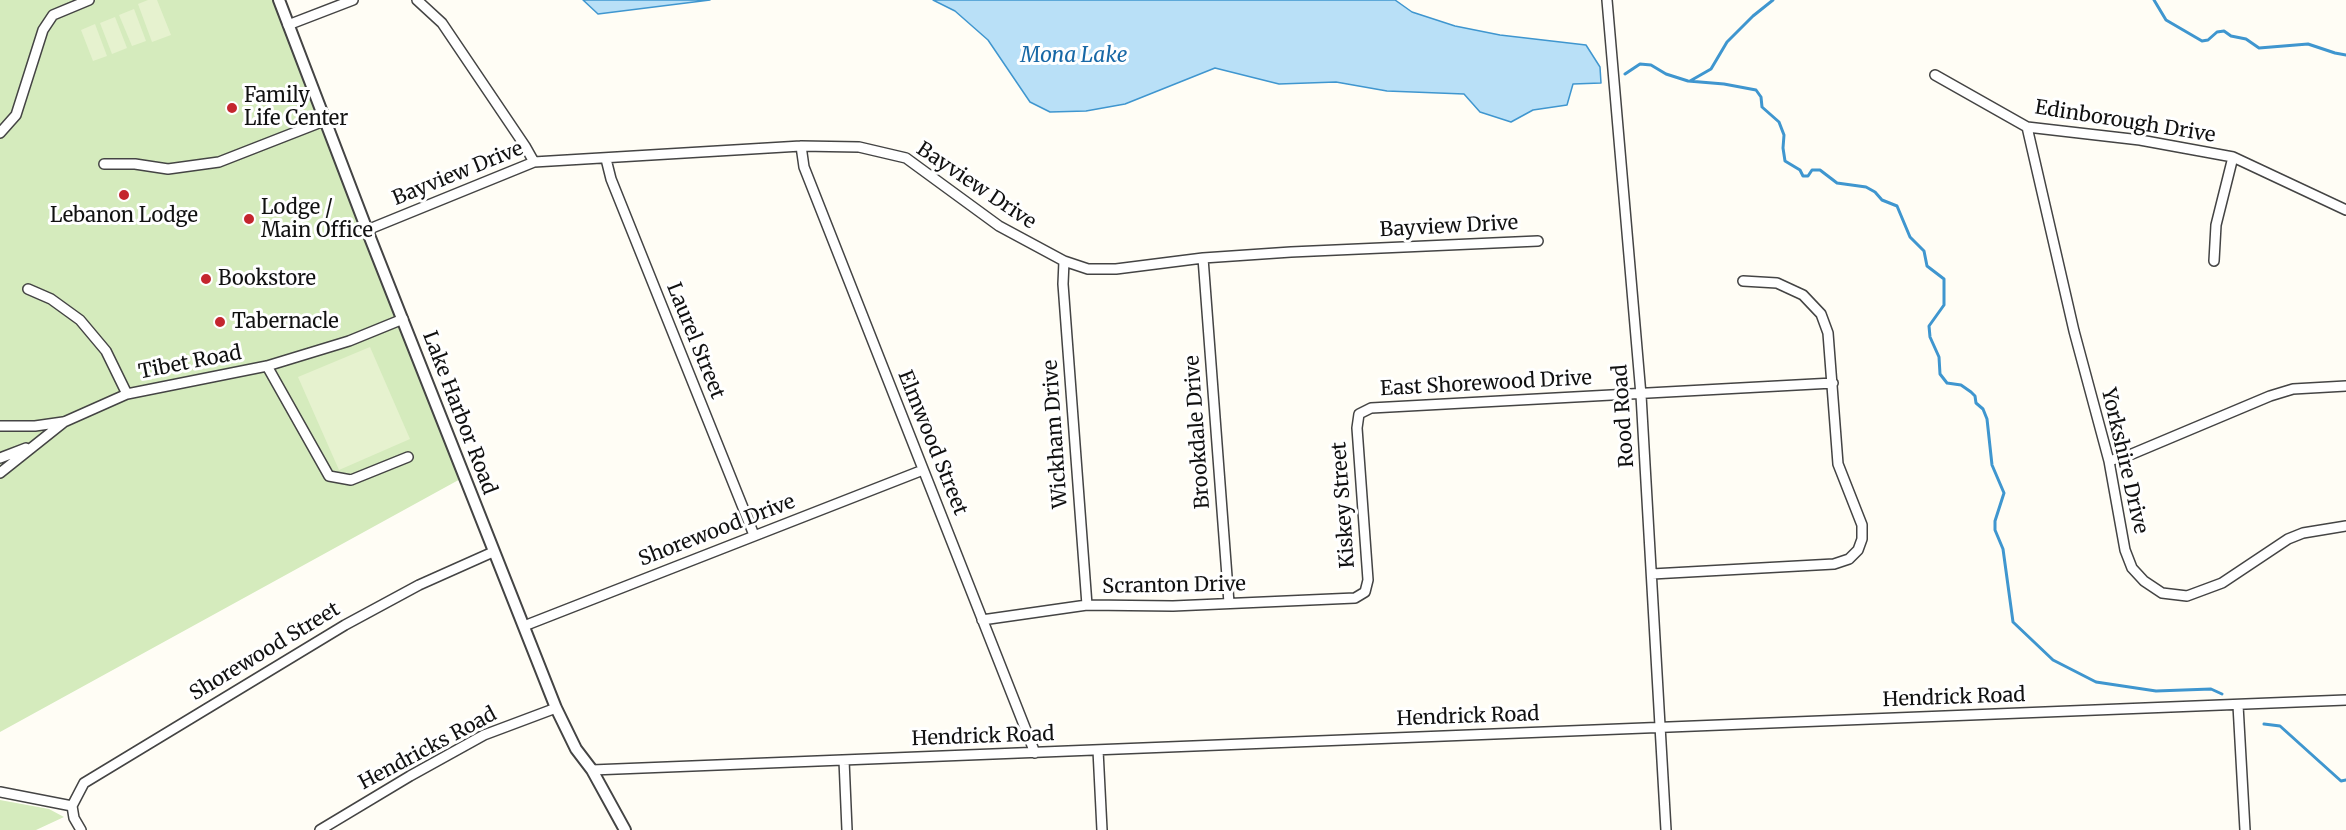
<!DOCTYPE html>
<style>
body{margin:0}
canvas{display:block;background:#fffdf5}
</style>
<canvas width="2346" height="830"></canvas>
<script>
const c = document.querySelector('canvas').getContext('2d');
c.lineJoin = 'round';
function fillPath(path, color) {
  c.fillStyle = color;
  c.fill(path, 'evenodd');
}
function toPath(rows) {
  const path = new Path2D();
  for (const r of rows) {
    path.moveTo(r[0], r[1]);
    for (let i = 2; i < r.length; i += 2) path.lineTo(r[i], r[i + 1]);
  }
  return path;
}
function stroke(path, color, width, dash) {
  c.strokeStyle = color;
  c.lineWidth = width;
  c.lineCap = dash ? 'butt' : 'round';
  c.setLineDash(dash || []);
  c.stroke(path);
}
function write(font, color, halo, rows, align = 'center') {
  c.font = font + ' Merriweather,serif';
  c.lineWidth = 6;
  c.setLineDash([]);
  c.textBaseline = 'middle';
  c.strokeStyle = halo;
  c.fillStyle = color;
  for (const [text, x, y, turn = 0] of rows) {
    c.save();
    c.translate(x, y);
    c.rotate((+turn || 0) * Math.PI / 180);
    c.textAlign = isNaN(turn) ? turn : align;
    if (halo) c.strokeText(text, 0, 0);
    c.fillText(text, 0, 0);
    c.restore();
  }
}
const green = toPath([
 [0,0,279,0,464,477,0,732],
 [0,800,49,809,64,817,36,830,0,830]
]);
const pitch = toPath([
 [148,0,157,0,171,35,152,42,138,4],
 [134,9,146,41,132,46,119,15],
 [115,17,127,48,112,54,100,23],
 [95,24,107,56,93,61,81,30],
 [370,347,410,439,339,470,298,377]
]);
const water = toPath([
 [583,0,710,0,598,14,583,0],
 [933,0,1395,0,1412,12,1455,26,1500,35,1586,45,1600,67,1601,83,1573,84,1567,105,1533,110,1511,122,1480,112,1464,94,1387,91,1336,82,1279,84,1215,68,1125,104,1086,111,1050,112,1030,102,988,40,955,11,933,0]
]);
const stream = toPath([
 [2154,0,2166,20,2202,41,2208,40,2217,32,2224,31,2231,36,2246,39,2259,48,2308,44,2335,53,2346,55],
 [1625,74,1640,64,1651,65,1666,74,1688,81,1724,84,1756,90,1761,97,1762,107,1779,122,1784,135,1783,148,1785,161,1800,170,1803,176,1808,176,1812,170,1820,170,1837,183,1866,187,1875,192,1882,200,1897,206,1910,237,1924,251,1927,266,1944,279,1944,305,1929,326,1930,337,1939,357,1940,374,1947,383,1961,385,1971,392,1975,396,1976,403,1983,409,1987,419,1992,465,2004,493,1995,521,1995,530,2003,549,2013,622,2053,660,2096,682,2156,691,2211,689,2222,694],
 [1690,81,1711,69,1727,42,1753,16,1773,0],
 [2264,724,2280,726,2341,781,2346,780]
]);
const minor = toPath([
 [417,0,442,23,525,146,534,162],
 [1607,0,1641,395,1666,830],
 [288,25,353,0],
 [1935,75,2027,127,2140,140,2233,157,2346,210],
 [2027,127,2074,331,2109,461,2125,550,2132,568,2144,581,2162,593,2187,596,2222,583,2288,539,2303,533,2346,526],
 [0,133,16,115,43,30,53,15,89,0],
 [801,146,804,167,1035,753],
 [606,159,611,179,754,535],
 [104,164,135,164,168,169,219,162,324,121],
 [367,230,534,162,801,146,859,147,906,158,999,226,1064,261,1088,269,1116,269,1203,258,1291,252,1538,241],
 [1203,258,1229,603],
 [1064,261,1063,284,1087,605],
 [2214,261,2216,225,2233,157],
 [28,289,51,299,80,320,106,351,127,394],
 [267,366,329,476,351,480,408,457],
 [0,426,35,426,63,422],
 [0,458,26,448],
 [2109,461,2132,454,2270,396,2293,389,2346,386],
 [0,473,64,422,127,394,267,366,349,341,403,319],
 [1652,574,1834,564,1849,559,1858,550,1862,539,1862,525,1838,464,1828,333,1821,314,1803,295,1777,283,1743,281],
 [982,620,1087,605,1173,606,1355,598,1365,592,1368,580,1357,428,1359,414,1371,408,1833,383],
 [524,626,923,470],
 [2238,705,2245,830],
 [1098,750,1102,830],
 [844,760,847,830],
 [592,770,2346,700],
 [0,792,72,806],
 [72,806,84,783,345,625,419,585,493,552],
 [72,806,74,818,81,830],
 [320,830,410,776,484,735,556,708]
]);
const tertiary = toPath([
 [279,0,367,230,556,708,576,749,592,770,625,830]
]);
const markers = [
 [232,108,6,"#c4262e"],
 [124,195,6,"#c4262e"],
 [249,219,6,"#c4262e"],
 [206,279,6,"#c4262e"],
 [220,322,6,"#c4262e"]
];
const poiNames = [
 ["Family",244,96],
 ["Life Center",244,119],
 ["Lodge /",261,208],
 ["Main Office",261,231],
 ["Lebanon Lodge",124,216,"center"],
 ["Bookstore",218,279],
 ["Tabernacle",232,322]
];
const streetNames = [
 ["Edinborough Drive",2125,122,9],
 ["Bayview Drive",458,174,-22],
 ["Bayview Drive",976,186,34],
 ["Bayview Drive",1449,227,-3],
 ["Laurel Street",695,341,68],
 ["Tibet Road",190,363,-11],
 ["East Shorewood Drive",1486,384,-3],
 ["Lake Harbor Road",459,413,69],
 ["Rood Road",1624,416,-94],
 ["Brookdale Drive",1198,432,-94],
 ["Wickham Drive",1056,434,-94],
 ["Elmwood Street",932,443,68],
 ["Yorkshire Drive",2124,461,77],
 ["Kiskey Street",1344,505,-94],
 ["Shorewood Drive",717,531,-21],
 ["Scranton Drive",1174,586,-1],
 ["Shorewood Street",265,652,-31],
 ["Hendrick Road",1954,698,-2],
 ["Hendrick Road",1468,717,-2],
 ["Hendrick Road",983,737,-2],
 ["Hendricks Road",428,749,-28]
];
const waterNames = [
 ["Mona Lake",1074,56]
];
fillPath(green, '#d5ebbd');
fillPath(pitch, '#e6f2cf');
fillPath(water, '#b9e0f7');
stroke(water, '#3f96cf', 1.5);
stroke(stream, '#3f96cf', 3);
stroke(minor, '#444', 12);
stroke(tertiary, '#444', 14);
stroke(minor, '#fff', 9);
stroke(tertiary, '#fff', 10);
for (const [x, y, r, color] of markers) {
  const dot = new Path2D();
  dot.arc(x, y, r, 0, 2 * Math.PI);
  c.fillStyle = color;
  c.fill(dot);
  stroke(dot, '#fff', 2);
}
write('20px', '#111', '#fff', poiNames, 'left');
write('20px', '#111', '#fff', streetNames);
write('italic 21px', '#1768a6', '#fff', waterNames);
</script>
